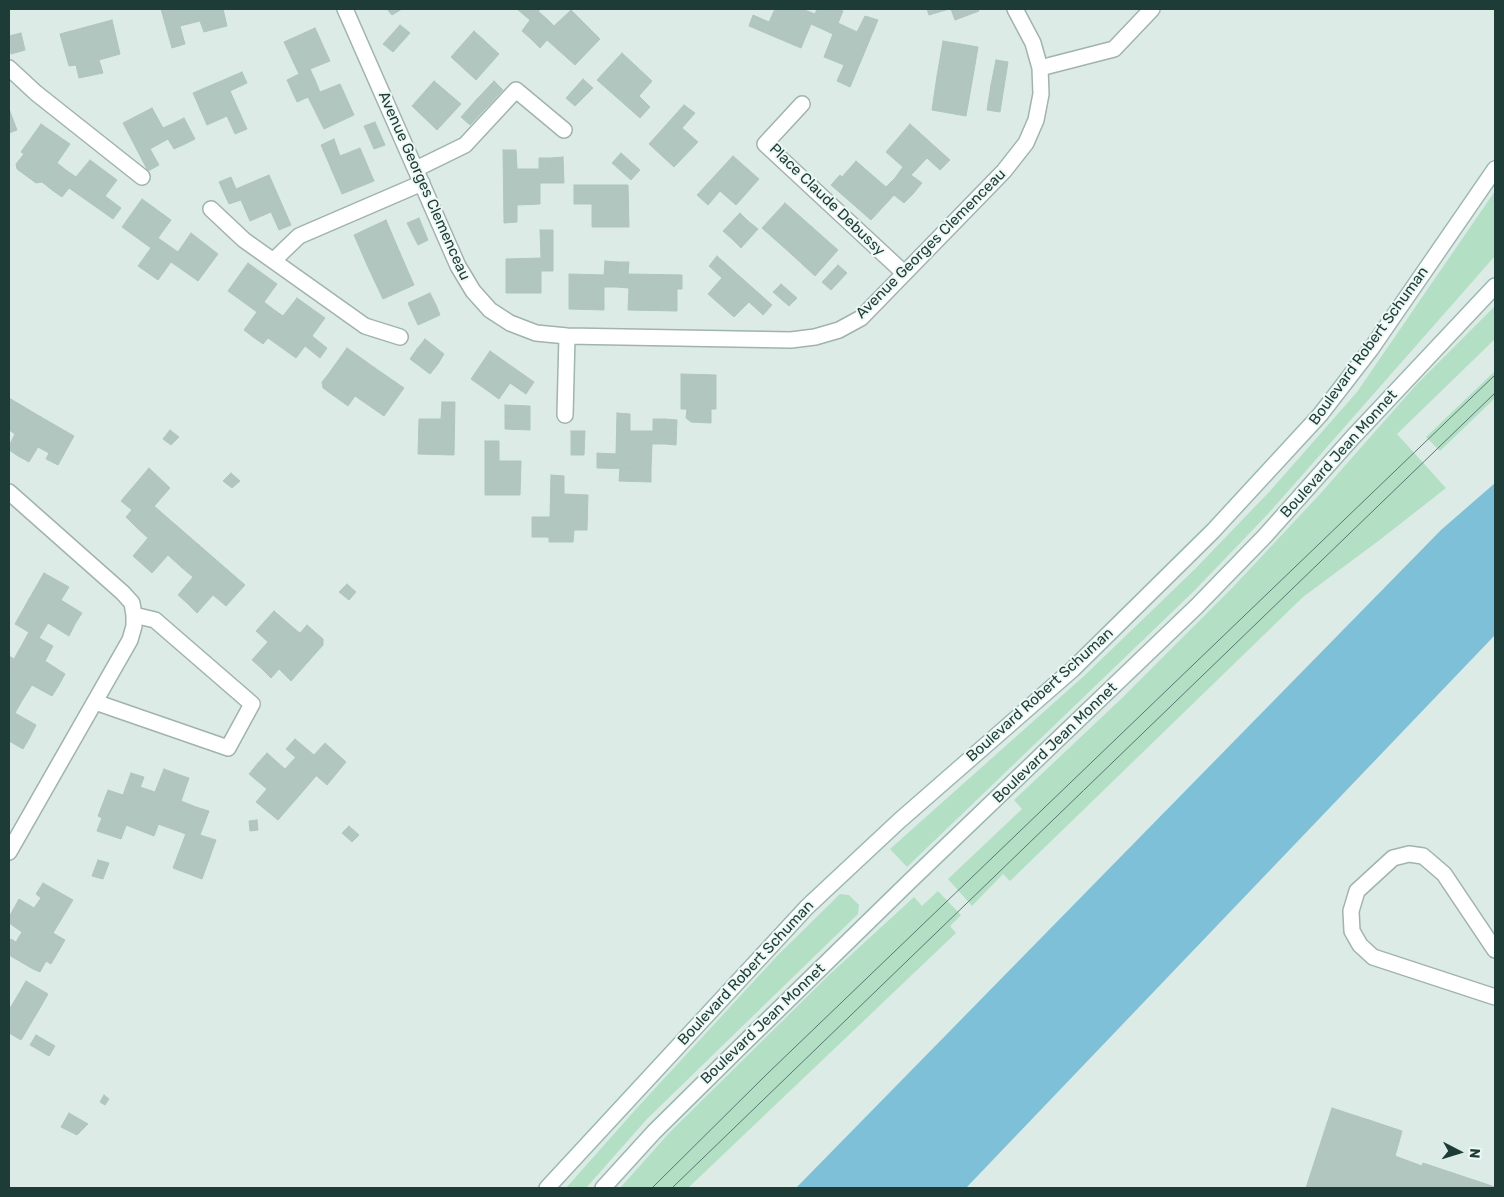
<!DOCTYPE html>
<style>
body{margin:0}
#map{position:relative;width:1504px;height:1197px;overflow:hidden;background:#ddebe6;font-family:Rubik,sans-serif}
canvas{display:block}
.frame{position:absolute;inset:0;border:10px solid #1d3c37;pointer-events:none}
.north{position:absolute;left:1434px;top:1127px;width:50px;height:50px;-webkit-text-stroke:4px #eef8f4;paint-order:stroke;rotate:95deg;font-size:14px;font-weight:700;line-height:20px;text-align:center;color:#1d3c37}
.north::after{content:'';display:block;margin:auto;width:18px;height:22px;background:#1d3c37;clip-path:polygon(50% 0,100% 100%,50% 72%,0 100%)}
</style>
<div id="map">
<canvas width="1504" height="1197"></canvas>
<div class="frame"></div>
<div class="north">N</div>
</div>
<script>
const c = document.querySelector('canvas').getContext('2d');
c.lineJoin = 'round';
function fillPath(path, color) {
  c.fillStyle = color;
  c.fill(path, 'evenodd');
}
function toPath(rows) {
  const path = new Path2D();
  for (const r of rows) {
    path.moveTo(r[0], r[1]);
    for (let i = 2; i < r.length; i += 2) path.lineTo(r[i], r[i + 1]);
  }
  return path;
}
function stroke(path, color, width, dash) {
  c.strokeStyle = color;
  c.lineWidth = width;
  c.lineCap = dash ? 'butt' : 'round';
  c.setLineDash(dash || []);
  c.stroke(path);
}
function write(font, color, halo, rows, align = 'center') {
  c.font = font + ' Rubik,sans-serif';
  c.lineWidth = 4;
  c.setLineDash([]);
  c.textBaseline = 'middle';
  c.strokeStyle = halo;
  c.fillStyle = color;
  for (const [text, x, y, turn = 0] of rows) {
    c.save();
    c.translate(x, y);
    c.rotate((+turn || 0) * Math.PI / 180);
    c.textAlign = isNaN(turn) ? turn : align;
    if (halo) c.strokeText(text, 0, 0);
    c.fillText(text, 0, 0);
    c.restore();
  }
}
const green = toPath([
 [1495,191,1495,256,1268,514,1194,591,907,867,890,849,1084,676,1195,569,1270,491,1357,392],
 [1495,306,1495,339,1397,434,1446,488,1381,539,1303,597,1010,881,1003,874,972,906,948,879,1022,809,1014,800,1121,699,1234,586,1320,494,1417,384],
 [1495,371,1495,398,1440,451,1426,437],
 [938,891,961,915,950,926,956,933,688,1188,620,1188,670,1132,829,975,914,897,922,906],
 [840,894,849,895,859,905,858,914,647,1119,586,1188,566,1188,636,1109,778,955]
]);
const water = toPath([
 [1495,483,1495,635,966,1188,796,1188,1441,530]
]);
const building = toPath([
 [161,9,210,9,215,29,204,32,200,21,180,26,185,44,172,48,161,9],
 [210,9,223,9,227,26,215,29,210,9],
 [387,9,402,9,392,15,387,9],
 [517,9,541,9,538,11,548,20,531,39,522,31,530,20,517,9],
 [775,9,802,9,815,14,817,9,831,9,822,29,811,24,801,48,749,26,753,15,769,22,775,9],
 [831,9,836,9,843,11,838,23,857,32,865,16,878,20,850,87,837,81,844,65,824,57,833,34,822,29,831,9],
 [927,9,949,9,929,15,927,9],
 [951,9,978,9,979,11,955,20,951,9],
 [571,10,600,39,575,65,547,40,540,48,531,39,548,20,554,26,571,10],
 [112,20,120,54,99,60,103,73,79,78,76,65,69,66,60,34,112,20],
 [400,25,410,33,393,52,383,44,400,25],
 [315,28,330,61,310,69,315,80,292,91,287,80,299,74,284,42,315,28],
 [474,31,499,54,476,80,451,57,474,31],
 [21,33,25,50,11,54,9,36,21,33],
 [943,41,978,47,972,82,937,76,943,41],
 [622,53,652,81,639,96,650,107,640,118,597,80,622,53],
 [996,60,1008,62,1004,87,991,85,996,60],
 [242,72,247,83,230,91,247,129,235,134,227,116,207,125,193,93,242,72],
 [937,76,972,82,966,116,932,110,937,76],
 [583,79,593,88,575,106,566,98,583,79],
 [315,80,320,92,340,84,354,115,324,129,308,97,297,102,292,91,315,80],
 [434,81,461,104,437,130,412,106,434,81],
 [494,81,503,90,487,107,477,99,494,81],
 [991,85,1004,87,1000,112,987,110,991,85],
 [477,99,487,107,470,125,461,117,477,99],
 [684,105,695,113,682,128,698,142,674,167,649,144,684,105],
 [152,108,163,128,174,123,185,144,174,149,168,139,150,149,159,165,148,171,123,123,152,108],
 [9,109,17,130,9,133,9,109],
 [184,118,195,139,185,144,174,123,184,118],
 [375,122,385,145,374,149,364,126,375,122],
 [41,124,70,144,57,163,66,170,52,190,42,182,36,183,17,169,16,164,24,154,21,152,41,124],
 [910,124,950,160,940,170,927,158,911,175,922,183,913,194,895,178,903,167,886,152,910,124],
 [334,139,340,156,360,148,374,181,342,194,321,145,334,139],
 [503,150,516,150,517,169,539,169,539,158,551,158,552,183,540,183,540,204,517,205,517,222,504,223,503,150],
 [621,153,640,170,631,180,612,163,621,153],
 [733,156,759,179,736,205,720,191,708,205,697,195,733,156],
 [563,157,564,183,552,183,551,158,563,157],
 [90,160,117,180,105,196,121,208,113,219,69,188,62,197,52,190,66,170,76,177,90,160],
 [856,161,886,187,895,178,913,194,904,203,894,195,871,220,831,185,840,175,842,177,856,161],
 [269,175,291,225,279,230,271,212,250,221,241,200,229,204,219,182,231,177,236,189,269,175],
 [574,185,628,185,629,227,592,227,592,204,574,204,574,185],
 [142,199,171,220,158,238,168,245,148,273,138,266,151,248,122,227,142,199],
 [785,203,812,227,789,252,762,228,785,203],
 [740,213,748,221,732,239,723,231,740,213],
 [419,218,428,240,418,245,407,223,419,218],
 [386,220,400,253,368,267,354,235,386,220],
 [748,221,758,229,741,248,732,239,748,221],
 [812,227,838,250,815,276,789,252,812,227],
 [540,230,553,230,553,271,541,271,541,293,506,293,506,259,541,258,540,230],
 [191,233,218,254,198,281,171,262,158,280,148,273,168,245,178,252,191,233],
 [400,253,414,285,383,299,368,267,400,253],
 [717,256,772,305,763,315,749,302,734,317,708,294,722,278,709,266,717,256],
 [605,261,617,262,616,287,604,287,604,310,569,309,569,274,604,275,605,261],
 [617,262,629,262,628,274,682,275,682,289,677,289,677,311,628,310,629,288,616,287,617,262],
 [248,263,277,284,264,302,273,309,253,337,244,330,257,312,228,291,248,263],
 [838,265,847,273,831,290,822,282,838,265],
 [781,284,797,298,789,306,773,292,781,284],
 [430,293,436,305,413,314,408,303,430,293],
 [297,298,325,318,312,336,327,348,320,358,305,346,296,358,268,338,263,344,253,337,273,309,283,316,297,298],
 [436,305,440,315,418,325,413,314,436,305],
 [425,339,444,354,438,364,417,349,425,339],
 [347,348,375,368,355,396,327,376,347,348],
 [417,349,438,364,430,374,410,359,417,349],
 [490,351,534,382,526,394,510,383,499,399,471,379,490,351],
 [375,368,404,388,384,416,355,396,375,368],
 [681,374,716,375,716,409,681,409,681,374],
 [327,376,355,396,348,406,323,388,322,382,327,376],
 [9,398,41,417,18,456,9,450,9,446,15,434,9,430,9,398],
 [442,402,455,402,454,455,418,454,419,419,441,419,442,402],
 [505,405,530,406,530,418,505,417,505,405],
 [687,409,711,409,711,423,691,422,686,418,687,409],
 [617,413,630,414,630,431,653,431,653,419,665,419,665,444,652,444,651,469,597,468,597,453,616,454,617,413],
 [41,417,74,436,58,465,46,459,49,453,38,447,29,462,18,456,41,417],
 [505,417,530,418,530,430,505,429,505,417],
 [665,419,677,420,676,445,665,444,665,419],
 [170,430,179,437,171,445,163,439,170,430],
 [571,431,585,431,584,455,571,455,571,431],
 [485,441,499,441,499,461,521,461,520,495,485,495,485,441],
 [149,468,170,488,136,527,126,517,132,510,121,501,149,468],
 [620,468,651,469,651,482,619,481,620,468],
 [231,473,240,481,232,488,223,481,231,473],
 [551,475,564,476,564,494,588,495,587,530,574,530,573,542,549,542,549,537,532,537,532,517,550,517,551,475],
 [154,506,177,526,142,564,133,556,148,538,136,527,154,506],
 [177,526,199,545,181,567,168,555,152,573,142,564,177,526],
 [199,545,222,565,188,604,178,595,193,577,181,567,199,545],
 [222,565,245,585,226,606,213,595,197,613,188,604,222,565],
 [44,573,69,587,61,600,82,613,75,624,29,599,44,573],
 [347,584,356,592,349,600,339,592,347,584],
 [29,599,75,624,69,636,48,623,39,638,15,624,29,599],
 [274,611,296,630,262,669,252,660,268,642,256,631,274,611],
 [307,625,323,639,323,645,291,681,279,669,271,678,262,669,296,630,300,633,307,625],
 [29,632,53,646,45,661,65,674,59,685,14,659,29,632],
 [9,656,59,685,52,696,32,685,23,699,9,691,9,656],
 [9,691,23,699,15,713,36,725,30,737,9,725,9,691],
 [9,725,30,737,23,749,9,741,9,725],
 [295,739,314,755,325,743,346,762,327,785,286,749,295,739],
 [267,753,285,769,296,757,316,776,298,797,258,763,267,753],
 [258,763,298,797,278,820,256,802,267,789,249,774,258,763],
 [164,769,177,774,154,836,126,825,140,787,155,792,164,769],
 [131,773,144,777,121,839,97,831,102,818,98,816,108,790,123,795,131,773],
 [177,774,189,778,181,801,196,807,186,834,158,824,177,774],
 [196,807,209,811,200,835,216,840,202,879,173,868,196,807],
 [257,820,258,830,250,831,249,821,257,820],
 [349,826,359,835,352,842,342,833,349,826],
 [98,860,109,863,103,879,92,876,98,860],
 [43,883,73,900,53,933,13,910,19,899,34,908,41,898,36,894,43,883],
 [13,910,53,933,33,969,9,955,9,942,11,939,16,942,22,932,9,923,9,917,13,910],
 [53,933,65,940,51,964,46,961,40,972,33,969,53,933],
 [26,981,48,994,40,1008,18,995,26,981],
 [18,995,40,1008,21,1040,9,1033,9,1010,18,995],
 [36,1035,55,1046,49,1056,30,1045,36,1035],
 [104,1095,109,1099,105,1105,100,1102,104,1095],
 [1332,1108,1369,1120,1366,1131,1399,1142,1395,1156,1422,1166,1423,1163,1495,1187,1495,1188,1306,1188,1332,1108],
 [69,1113,88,1124,77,1135,61,1127,69,1113],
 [1369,1120,1402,1131,1399,1142,1366,1131,1369,1120]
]);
const minor = toPath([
 [345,9,458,266,473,291,490,310,510,323,536,333,567,336,791,340,815,337,839,330,861,318,1004,171,1026,143,1036,120,1041,94,1040,68,1033,43,1015,9],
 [9,68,36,93,142,177],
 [1040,68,1114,49,1152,9],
 [802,104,765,144,904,273],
 [416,169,465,145,516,90,564,130],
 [211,209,244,240,365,326,400,337],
 [274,260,299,236,422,183],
 [565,415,567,336],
 [9,492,123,593,132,603,134,615,134,626,130,640,9,852],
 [95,702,228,748,252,704,155,620,134,615],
 [1495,950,1444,874,1423,856,1409,854,1393,858,1357,891,1351,911,1352,931,1360,945,1373,957,1495,997]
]);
const secondary = toPath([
 [547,1188,807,907,899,821,1073,669,1213,531,1320,415,1371,349,1495,169],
 [603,1188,654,1132,740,1047,909,882,1196,607,1265,536,1353,437,1495,286]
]);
const tram = toPath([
 [652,1188,767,1074,1495,375],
 [672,1188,1495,393]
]);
const streetNames = [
 ["Avenue Georges Clemenceau",424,186,66],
 ["Place Claude Debussy",827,200,44],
 ["Avenue Georges Clemenceau",931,244,-45],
 ["Boulevard Robert Schuman",1369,346,-54],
 ["Boulevard Jean Monnet",1339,454,-48],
 ["Boulevard Robert Schuman",1040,695,-42],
 ["Boulevard Jean Monnet",1055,743,-44],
 ["Boulevard Robert Schuman",746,973,-47],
 ["Boulevard Jean Monnet",763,1024,-44]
];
fillPath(green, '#b3dfc4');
fillPath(water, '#7dc0d8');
fillPath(building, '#b2c6c0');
stroke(building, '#afc5be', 1);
stroke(minor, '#a0b3ae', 18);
stroke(secondary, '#9bb8b1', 18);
stroke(minor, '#fff', 15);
stroke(secondary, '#fff', 15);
stroke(tram, '#577873', 1);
write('15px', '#1d3c37', '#eef8f4', streetNames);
</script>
